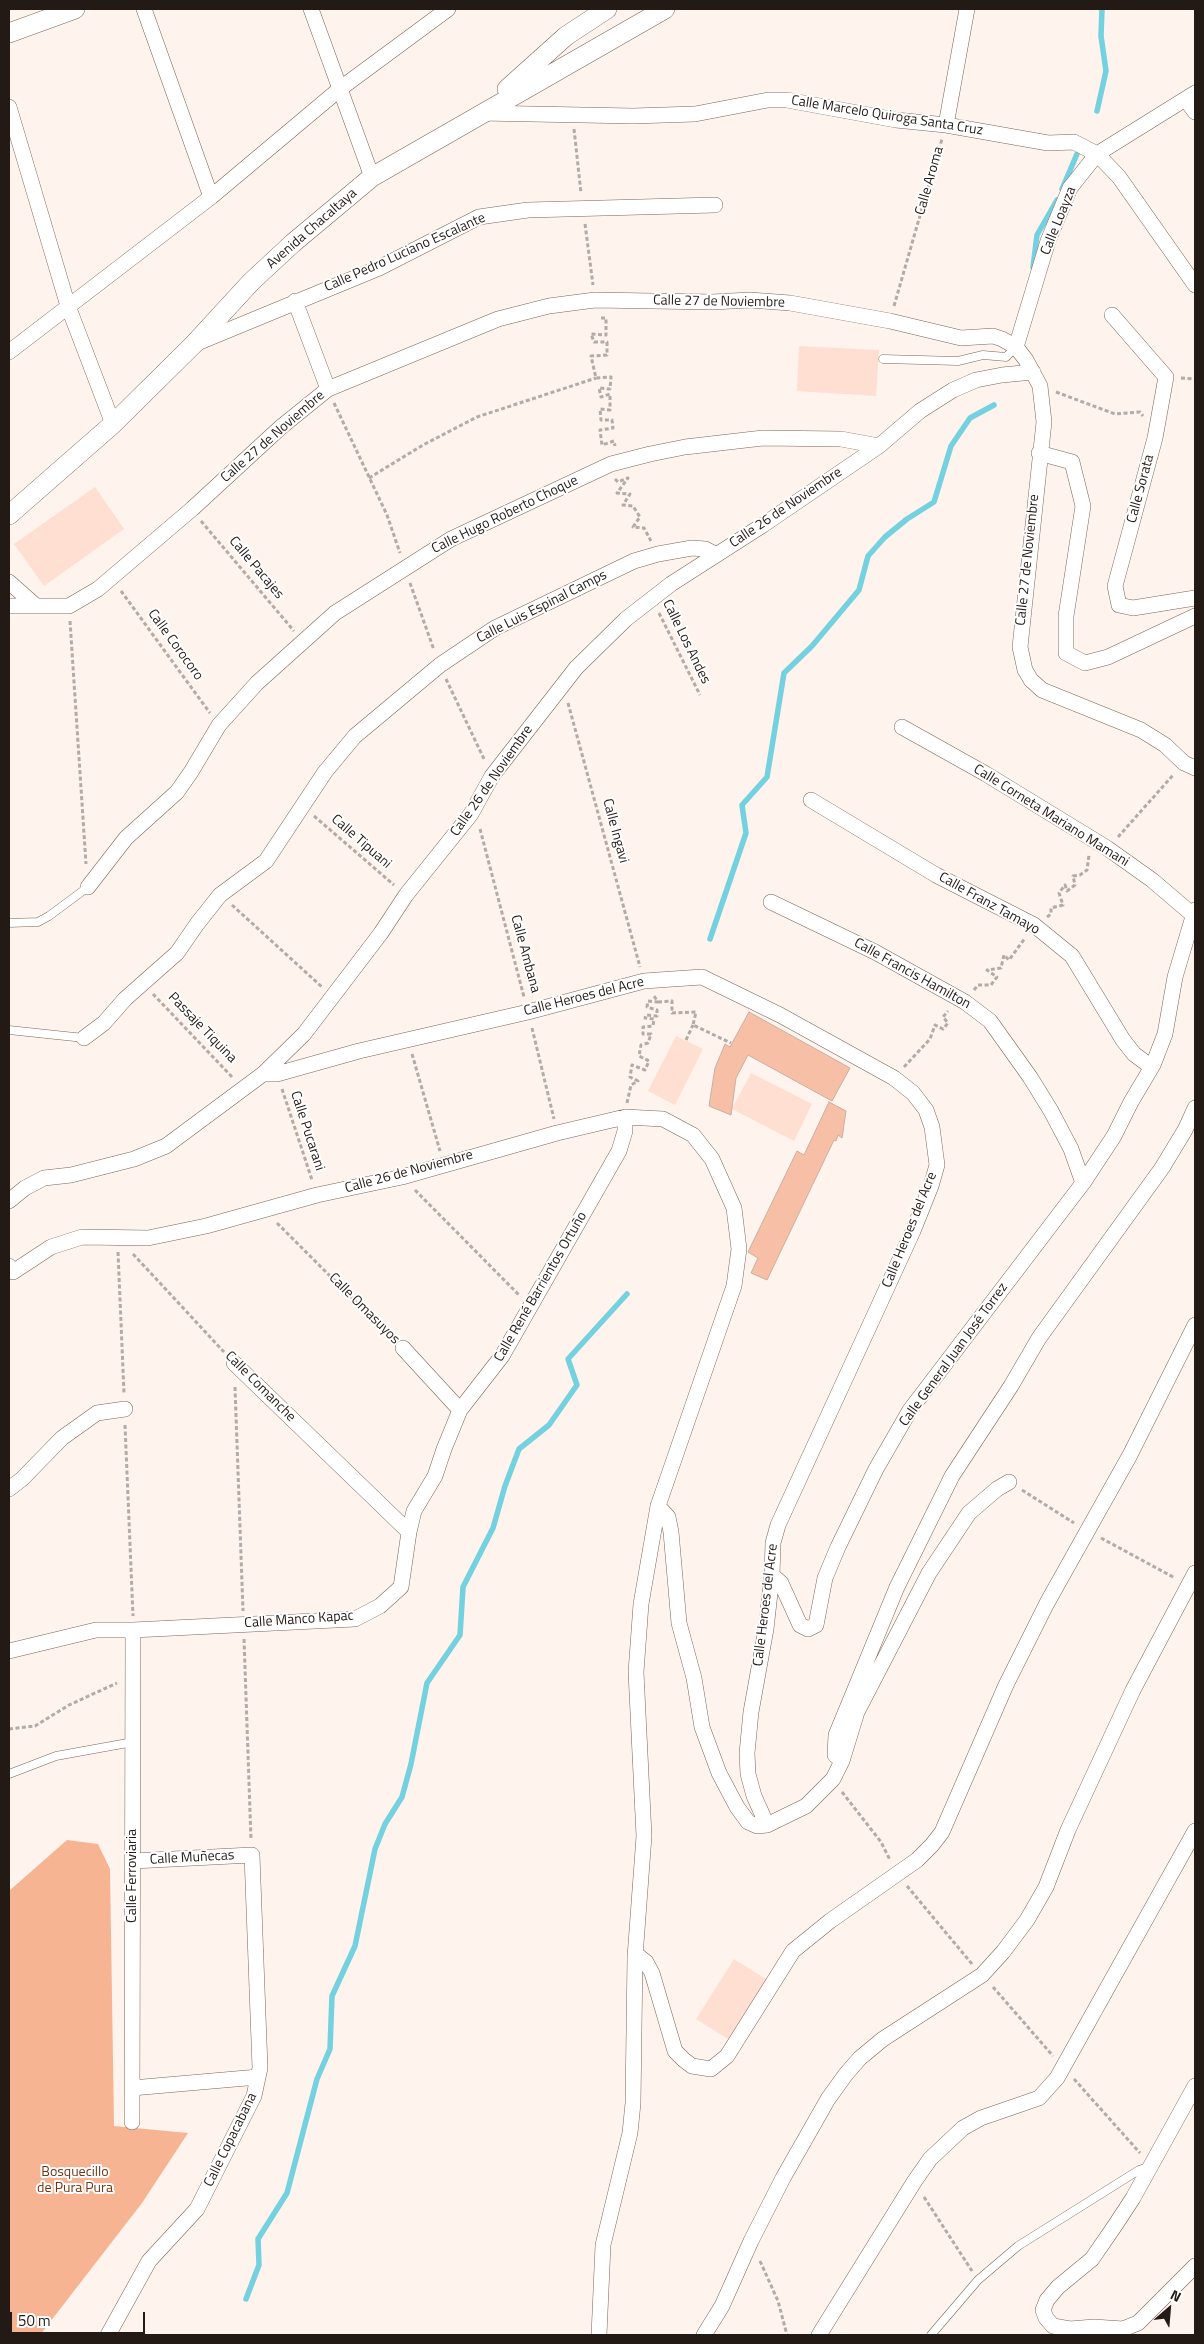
<!DOCTYPE html>
<meta charset="utf-8">
<style>
body{margin:0}
#map{position:relative;width:1204px;height:2344px;overflow:hidden;background:#fef3ed;font-family:"Titillium Web",sans-serif}
canvas{display:block}
.frame{position:absolute;inset:0;border:10px solid #231915;pointer-events:none}
.north{position:absolute;left:1144px;top:2284px;width:50px;height:50px;-webkit-text-stroke:4px #fff;paint-order:stroke;rotate:27deg;font-size:14px;font-weight:700;line-height:20px;text-align:center;color:#231915}
.north::after{content:'';display:block;margin:auto;width:18px;height:22px;background:#231915;clip-path:polygon(50% 0,100% 100%,50% 72%,0 100%)}
.scale{position:absolute;left:10px;top:2312px;width:135px;height:22px;box-sizing:border-box;border:2px solid #231915;border-top:0;padding-left:6px;font-size:15px;line-height:18px;white-space:nowrap;color:#231915;-webkit-text-stroke:4px #fff;paint-order:stroke}
</style>
<div id="map">
<canvas width="1204" height="2344"></canvas>
<div class="frame"></div>
<div class="north">N</div>
<div class="scale">50 m</div>
</div>
<script>
const c = document.querySelector('canvas').getContext('2d');
c.lineJoin = 'round';
function fillPath(path, color) {
  c.fillStyle = color;
  c.fill(path, 'evenodd');
}
function toPath(rows) {
  const path = new Path2D();
  for (const r of rows) {
    path.moveTo(r[0], r[1]);
    for (let i = 2; i < r.length; i += 2) path.lineTo(r[i], r[i + 1]);
  }
  return path;
}
function stroke(path, color, width, dash) {
  c.strokeStyle = color;
  c.lineWidth = width;
  c.lineCap = dash ? 'butt' : 'round';
  c.setLineDash(dash || []);
  c.stroke(path);
}
function write(font, color, halo, rows, align = 'center') {
  c.font = font + ' "Titillium Web",sans-serif';
  c.lineWidth = 4;
  c.setLineDash([]);
  c.textBaseline = 'middle';
  c.strokeStyle = halo;
  c.fillStyle = color;
  for (const [text, x, y, turn = 0] of rows) {
    c.save();
    c.translate(x, y);
    c.rotate((+turn || 0) * Math.PI / 180);
    c.textAlign = isNaN(turn) ? turn : align;
    if (halo) c.strokeText(text, 0, 0);
    c.fillText(text, 0, 0);
    c.restore();
  }
}
const green = toPath([
 [799,346,879,350,876,396,797,391],
 [95,487,124,529,44,586,14,544],
 [676,1036,703,1049,675,1105,648,1091],
 [751,1073,812,1104,794,1141,732,1109],
 [734,1959,769,1981,731,2041,696,2019]
]);
const forest = toPath([
 [67,1840,98,1844,110,1869,114,2126,188,2133,142,2203,40,2335,9,2335,9,1891]
]);
const stream = toPath([
 [1097,111,1106,71,1101,36,1102,9],
 [1062,189,1077,154],
 [1033,267,1037,235,1057,200],
 [710,939,746,833,742,805,767,777,784,673,812,646,859,590,868,556,885,537,907,519,934,502,951,446,970,418,994,405],
 [246,2299,259,2265,258,2239,287,2193,317,2079,330,2049,332,1996,355,1946,375,1849,385,1824,402,1797,411,1764,427,1683,460,1635,463,1587,493,1528,505,1486,519,1449,549,1425,577,1385,568,1359,627,1294]
]);
const building = toPath([
 [749,1012,850,1068,832,1101,748,1055,736,1078,731,1115,709,1106,715,1068,725,1044,730,1047,749,1012],
 [829,1102,846,1111,842,1138,838,1135,836,1141,834,1140,767,1280,751,1273,758,1258,748,1252,797,1151,804,1155,829,1102]
]);
const path = toPath([
 [574,129,581,193],
 [585,224,593,285],
 [894,306,942,139],
 [601,318,606,318,606,335,591,334,594,342,607,342,607,355,591,356,596,378,611,377,610,389,599,388,601,397,610,394,610,410,600,409,601,420,612,420,613,428,600,430,602,445,614,441,615,446],
 [1181,378,1195,379],
 [1056,392,1115,414,1140,412,1143,416],
 [334,403,387,515,400,553],
 [369,478,423,445,477,417,596,378],
 [615,479,618,482,628,478,617,493,630,494,623,505,633,506,640,517,633,527,644,528,651,541],
 [201,521,294,631],
 [410,583,434,650],
 [121,591,210,713],
 [659,613,700,695],
 [70,621,86,864],
 [446,679,484,759],
 [568,703,640,967],
 [314,816,394,885],
 [480,829,524,997],
 [1118,837,1174,774],
 [232,905,322,987],
 [1047,917,1051,914,1051,908,1063,905,1059,893,1065,885,1067,891,1075,885,1073,876,1080,875,1087,870,1089,855],
 [974,990,978,985,991,985,997,977,987,970,1001,968,1004,955,1009,960,1025,938],
 [153,994,233,1078],
 [658,1002,672,1001,672,1013,696,1012,693,1025,731,1043],
 [532,1028,554,1119],
 [686,1040,693,1025],
 [412,1054,440,1151],
 [904,1067,930,1039,935,1025,943,1029,948,1023,943,1017,948,1011],
 [282,1089,312,1180],
 [627,1103,631,1085,638,1081,630,1077,632,1065,645,1070,649,1061,639,1056,641,1045,648,1043,651,1034,643,1034,643,1027,653,1026,654,1019,645,1018,646,1015,657,1016,657,1010,647,1007,648,1001,658,1002,654,996],
 [415,1190,520,1296],
 [277,1223,391,1337],
 [118,1252,124,1393],
 [133,1254,224,1352],
 [235,1387,243,1611],
 [125,1425,133,1616],
 [1022,1490,1074,1523],
 [1101,1538,1175,1578],
 [244,1639,251,1840],
 [9,1729,35,1726,69,1705,117,1683],
 [842,1792,881,1842,890,1860],
 [907,1886,972,1964],
 [993,1987,1053,2056],
 [1074,2079,1140,2153],
 [924,2197,972,2271],
 [760,2261,778,2301,787,2335],
 [68,2335,72,2335]
]);
const service = toPath([
 [883,359,958,361,983,355,1006,357,1016,347],
 [9,923,38,922,49,916,88,887],
 [9,1030,84,1038],
 [9,1774,56,1756,133,1742],
 [931,2335,978,2280,1018,2246,1139,2170,1148,2167]
]);
const minor = toPath([
 [144,9,211,197],
 [311,9,372,177],
 [1186,100,1195,112],
 [9,107,68,306,113,424],
 [481,113,633,116,695,114,768,100,787,100,896,120,946,125,1048,143,1074,142,1097,154,1119,177,1195,285],
 [946,125,967,9],
 [295,301,328,389],
 [1112,315,1166,377,1155,438,1115,586,1119,605,1133,608,1195,598],
 [197,343,379,268,479,217,528,210,715,205],
 [1016,347,1048,241,1070,188,1097,154,1195,93],
 [9,352,211,197,341,88,448,9],
 [1039,453,1072,462,1083,506,1066,616,1066,653,1085,663,1108,657,1195,616],
 [9,582,36,606],
 [9,606,69,606,98,589,192,509,281,427,328,389,498,319,549,306,595,300,712,302,750,300,790,303,890,321,961,338,993,336,1002,339,1016,347,1026,360,1040,386,1044,422,1020,647,1025,670,1031,680,1042,690,1141,730,1165,745,1184,763,1195,768],
 [902,727,986,774,1107,848,1152,880,1193,915],
 [811,800,936,875,1034,925,1072,956,1123,1040,1134,1054,1146,1063,1153,1065],
 [88,887,126,838,177,792,191,772,219,725,257,683,335,613,451,539,611,464,650,454,685,447,763,438,841,439,879,446],
 [771,902,875,952,965,1002,990,1021,1030,1077,1051,1111,1071,1149,1083,1183],
 [84,1038,104,1023,125,999,177,953,197,924,220,895,266,861,325,772,355,736,440,665,495,628,634,561,658,554,692,548,705,549,715,554],
 [263,1074,277,1074,359,1051,528,1012,644,981,702,977,780,1015,894,1078,913,1093,926,1110,932,1127,937,1165,931,1186,913,1231,778,1525,773,1543,772,1575,766,1629,751,1712,747,1753,748,1774,754,1796,767,1825],
 [9,1201,25,1188,44,1178,71,1175,134,1159,166,1146,263,1074,304,1034,381,933,406,895,471,814,492,776,576,668,626,619,671,584,763,525,879,446,920,411,953,390,976,380,1002,375,1033,372],
 [9,1266,13,1272,51,1247,82,1237,148,1238,206,1226,317,1195,402,1177,557,1133,625,1117,663,1119,693,1135,712,1159,734,1208,739,1249,734,1286,658,1506,641,1604,636,1672,644,1836,635,1957,633,2103,630,2133,603,2245,599,2335],
 [403,1348,460,1410],
 [234,1363,409,1532],
 [9,1489,22,1479,62,1438,97,1413,125,1409],
 [658,1506,668,1517,671,1532,679,1623,694,1678,702,1727,719,1773,737,1807,748,1822,757,1826,767,1825,806,1806,833,1779,842,1761,857,1712,929,1573,969,1513,997,1489,1009,1482],
 [772,1575,781,1583,800,1625,808,1629,816,1625,825,1578,838,1547,876,1469,910,1410,1083,1183,1114,1136,1131,1102,1153,1065,1165,1034,1175,977,1195,910],
 [9,1651,96,1630,133,1630,355,1619,380,1606,401,1587,409,1532,414,1511,435,1476,444,1449,460,1410,502,1356,619,1151,625,1131,625,1117],
 [842,1761,835,1755,836,1735,897,1587,952,1476,1011,1386,1039,1338,1162,1168,1185,1130,1195,1108],
 [635,1957,641,1958,646,1962,652,1973,675,2051,684,2060,692,2066,711,2069,727,2056,793,1951,830,1921,917,1860,932,1845,942,1832,1006,1685,1047,1603,1130,1455,1195,1325],
 [1195,2086,1133,2198,1116,2224,1092,2259,1058,2287,1047,2300,1043,2310,1046,2318,1053,2326,1070,2329,1094,2327,1123,2329,1138,2323,1195,2266],
 [132,2088,258,2077],
 [132,2122,133,1630],
 [108,2335,149,2261,197,2209,254,2096,260,2068,252,1855,133,1861],
 [704,2335,722,2306,751,2241,783,2178,828,2099,846,2074,860,2058,883,2039,982,1975,1003,1952,1027,1920,1046,1887,1068,1830,1133,1690,1195,1573],
 [819,2335,914,2182,930,2159,963,2128,981,2118,1039,2098,1057,2078,1195,1831]
]);
const tertiary = toPath([
 [9,33,75,9],
 [507,89,566,36,607,9],
 [9,515,113,424,194,344,251,282,293,243,372,177,665,9]
]);
const streetNames = [
 ["Calle Marcelo Quiroga Santa Cruz",887,116,9],
 ["Calle Aroma",930,181,-74],
 ["Calle Loayza",1059,221,-68],
 ["Avenida Chacaltaya",312,229,-41],
 ["Calle Pedro Luciano Escalante",405,253,-24],
 ["Calle 27 de Noviembre",719,302,1],
 ["Calle 27 de Noviembre",273,437,-41],
 ["Calle Sorata",1141,489,-75],
 ["Calle 26 de Noviembre",786,508,-34],
 ["Calle Hugo Roberto Choque",505,515,-26],
 ["Calle 27 de Noviembre",1028,560,-84],
 ["Calle Pacajes",256,568,50],
 ["Calle Luis Espinal Camps",542,607,-27],
 ["Calle Los Andes",686,642,64],
 ["Calle Corocoro",175,645,54],
 ["Calle 26 de Noviembre",492,781,-55],
 ["Calle Corneta Mariano Mamani",1051,816,32],
 ["Calle Ingavi",615,831,75],
 ["Calle Tipuani",361,842,41],
 ["Calle Franz Tamayo",989,904,29],
 ["Calle Ambana",525,954,75],
 ["Calle Francis Hamilton",912,974,29],
 ["Calle Heroes del Acre",584,997,-14],
 ["Passaje Tiquina",202,1028,46],
 ["Calle Pucarani",307,1131,72],
 ["Calle 26 de Noviembre",409,1172,-15],
 ["Calle Heroes del Acre",910,1230,-68],
 ["Calle René Barrientos Ortuño",541,1287,-60],
 ["Calle Omasuyos",364,1309,45],
 ["Calle General Juan José Torrez",954,1355,-54],
 ["Calle Comanche",260,1387,45],
 ["Calle Heroes del Acre",766,1605,-83],
 ["Calle Manco Kapac",299,1620,-4],
 ["Calle Muñecas",192,1858,-3],
 ["Calle Ferroviaria",133,1876,-90],
 ["Calle Copacabana",231,2140,-64]
];
const parkNames = [
 ["Bosquecillo",75,2173],
 ["de Pura Pura",75,2189]
];
fillPath(green, '#fedfd1');
fillPath(forest, '#f7b493');
stroke(stream, '#74d1df', 5.5);
fillPath(building, '#f7c0a6');
stroke(building, '#c9aea2', 1);
stroke(service, '#7c6559', 9);
stroke(minor, '#7c6559', 16);
stroke(tertiary, '#7c6559', 20);
stroke(path, '#b5aaa5', 3, [4, 2.5]);
stroke(service, '#fff', 8);
stroke(minor, '#fff', 15);
stroke(tertiary, '#fff', 19);
write('14px', '#231915', '#fff', streetNames);
write('14px', '#713412', '#fff', parkNames);
</script>
